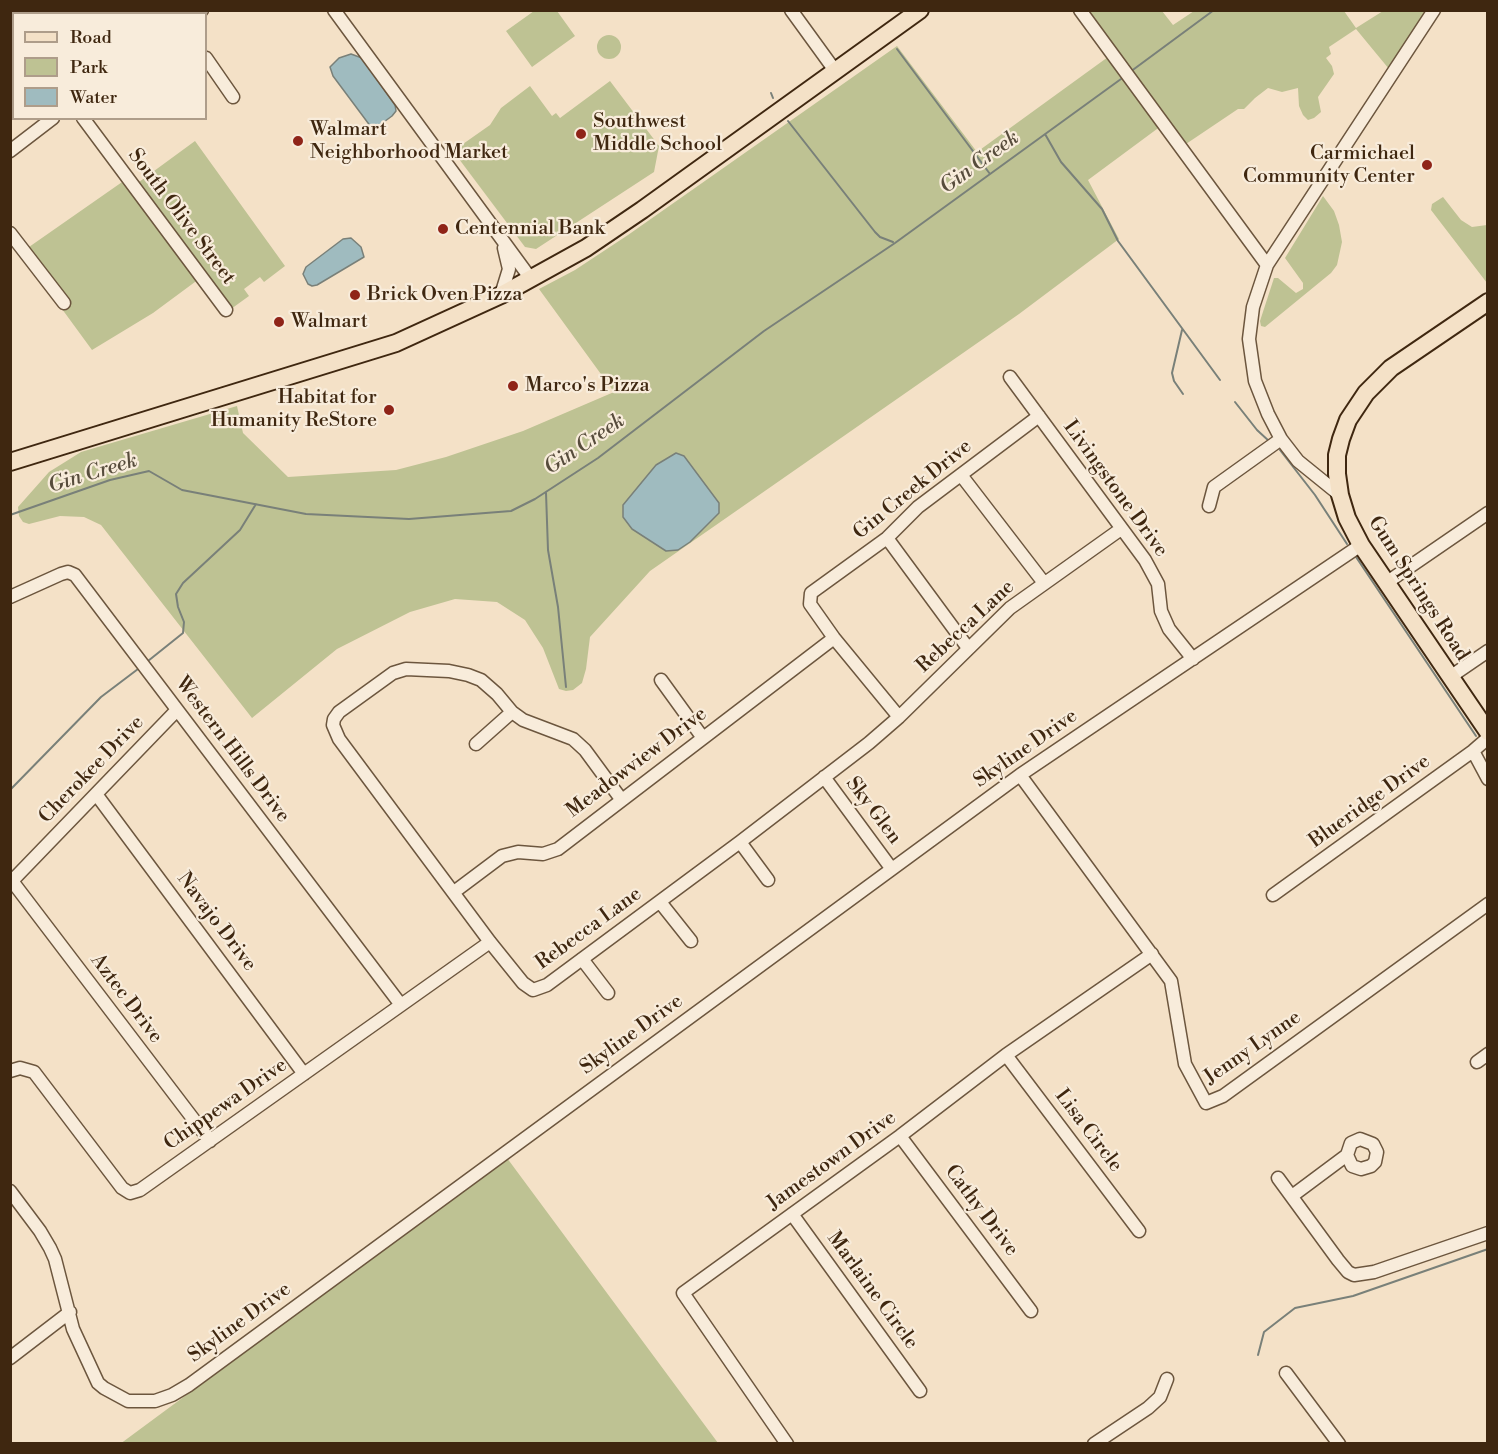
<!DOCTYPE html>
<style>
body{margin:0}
#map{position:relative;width:1498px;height:1454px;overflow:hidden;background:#f4e1c7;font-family:"Libre Bodoni",serif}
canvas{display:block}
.frame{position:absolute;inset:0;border:12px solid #3f2710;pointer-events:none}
.legend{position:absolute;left:12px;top:12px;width:195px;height:108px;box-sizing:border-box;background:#f8ecdb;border:2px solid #ae9d8a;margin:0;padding:8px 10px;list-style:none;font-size:18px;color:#3f2710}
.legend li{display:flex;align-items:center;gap:12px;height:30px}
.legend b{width:30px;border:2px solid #ae9d8a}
</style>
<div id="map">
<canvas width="1498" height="1454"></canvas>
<div class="frame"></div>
<ul class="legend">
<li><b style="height:8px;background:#f4e1c7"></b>Road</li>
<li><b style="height:16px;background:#bec293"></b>Park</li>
<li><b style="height:16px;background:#9fbbbf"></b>Water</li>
</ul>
</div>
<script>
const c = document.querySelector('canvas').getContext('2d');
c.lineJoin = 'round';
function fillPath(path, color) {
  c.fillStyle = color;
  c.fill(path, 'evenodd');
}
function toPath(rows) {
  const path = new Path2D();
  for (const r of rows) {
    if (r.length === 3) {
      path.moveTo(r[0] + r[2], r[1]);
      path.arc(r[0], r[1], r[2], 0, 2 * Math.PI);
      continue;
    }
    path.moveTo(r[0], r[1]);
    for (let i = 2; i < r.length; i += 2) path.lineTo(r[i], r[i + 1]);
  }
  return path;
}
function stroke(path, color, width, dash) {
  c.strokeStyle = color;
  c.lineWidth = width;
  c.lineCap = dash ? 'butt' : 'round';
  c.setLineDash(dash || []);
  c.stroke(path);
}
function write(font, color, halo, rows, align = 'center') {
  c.font = font + ' "Libre Bodoni",serif';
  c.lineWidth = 4.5;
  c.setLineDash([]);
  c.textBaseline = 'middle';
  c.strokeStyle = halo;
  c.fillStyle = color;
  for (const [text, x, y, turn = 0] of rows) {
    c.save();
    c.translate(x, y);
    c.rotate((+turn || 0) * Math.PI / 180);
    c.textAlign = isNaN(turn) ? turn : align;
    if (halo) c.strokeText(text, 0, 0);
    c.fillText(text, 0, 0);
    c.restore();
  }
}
const green = toPath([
 [534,11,557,11,575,36,532,67,506,31],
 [1072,11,1162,11,1173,25,1194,11,1344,11,1356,28,1383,11,1429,11,1389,69,1356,29,1329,47,1331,54,1326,58,1332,66,1334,74,1318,97,1321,112,1314,118,1308,120,1303,115,1299,106,1298,88,1282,92,1268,88,1255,98,1244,109,1238,109,1183,146,1161,126,1088,180,1119,239,1019,314,650,571,590,637,586,669,582,683,573,690,566,691,559,689,543,648,525,620,497,602,455,599,410,612,337,649,252,718,101,525,84,517,60,516,29,524,23,522,19,516,18,507,49,472,81,452,237,406,243,433,288,477,396,470,446,457,523,431,614,392,539,289,575,270,628,235,897,46,977,152,1108,57],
 [609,47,12],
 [610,81,659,146,654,172,536,249,525,247,453,151,490,125,501,108,530,86,552,116,556,113,560,118],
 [195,141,285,266,264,282,260,277,244,289,249,296,231,309,139,182],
 [125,180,199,279,153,313,92,350,62,309,69,303,69,300,29,247],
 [1323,196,1334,211,1339,225,1342,242,1337,265,1331,273,1265,327,1261,326,1260,321,1274,278,1278,278,1296,293,1303,289,1303,283,1285,258],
 [1443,197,1461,220,1472,227,1487,225,1487,283,1431,210,1432,204],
 [507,1158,718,1443,120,1444]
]);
const water = toPath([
 [351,54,362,58,395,105,396,111,392,116,377,127,371,127,333,76,330,67,339,58,351,54],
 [351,238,361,247,364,257,317,285,312,286,308,284,303,274,306,267,343,239,351,238],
 [676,453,684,456,719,503,719,513,690,542,678,550,666,551,632,529,623,517,623,505,656,465,676,453]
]);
const stream = toPath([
 [897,49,990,174],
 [1130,72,1214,10],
 [771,93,773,98],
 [788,121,875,232,880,237,893,242],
 [1045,134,1061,162,1102,209,1118,241,1220,380],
 [1182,330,1172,373,1174,381,1183,394],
 [1235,402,1257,430,1270,442],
 [1280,450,1315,495,1347,544],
 [546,493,548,550,558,607,566,687],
 [10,515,110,480,149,471,182,490,306,514,409,519,511,511,535,499,598,458,764,331,895,243,1121,79],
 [1354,554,1476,736],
 [148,661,183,633,184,622,178,607,176,594,183,583,240,530,256,504],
 [10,790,101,697,138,669],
 [1258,1355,1264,1332,1295,1308,1353,1296,1488,1249]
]);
const minor = toPath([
 [169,10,171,14],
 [334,10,531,279],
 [791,10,836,72],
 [1080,10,1267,265],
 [198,14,202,10],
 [10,18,14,22],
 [206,58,233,97],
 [83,118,226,310],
 [10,151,53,118],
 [10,233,64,303],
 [501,295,509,269,504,248],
 [1010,377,1145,560,1158,584,1161,611,1169,629,1193,659],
 [961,475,1044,583],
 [1340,495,1298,461,1281,439,1268,414,1255,381,1249,339,1253,307,1267,265,1434,10],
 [1209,506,1214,487,1281,439],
 [887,538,968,648],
 [1386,583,1488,513],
 [10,597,61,574,68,572,75,575,401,1005],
 [1450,677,1488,651],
 [661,680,703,738],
 [899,717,834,638,810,604,811,593,887,538,918,507,1039,416],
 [476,744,512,712],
 [1473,751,1488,779],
 [1020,775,1171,981,1185,1064,1206,1103,1223,1096,1488,904],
 [824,777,891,868],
 [96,794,304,1074],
 [621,799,585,750,573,739,523,720,512,712,497,694,481,680,468,675,449,671,406,669,393,673,339,712,334,719,333,725,339,739,490,942,523,983,533,990,547,985,740,842,869,743,899,717,1010,608,1121,529],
 [740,842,768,880],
 [12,881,210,1141],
 [10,883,177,710],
 [454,892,502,856,518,852,543,854,558,849,834,638],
 [1273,895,1473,751,1488,738],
 [660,902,691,941],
 [582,959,608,993],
 [1006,1055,1139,1231],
 [1477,1062,1488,1054],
 [10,1071,20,1068,34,1072,122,1188,130,1193,140,1190,490,942],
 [900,1136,1031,1311],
 [1278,1178,1338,1260,1348,1272,1354,1275,1374,1272,1488,1233],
 [10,1191,40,1231,50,1248,55,1259,73,1329,98,1383,104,1388,128,1401,155,1401,172,1395,189,1385,1020,775,1361,545],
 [1292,1196,1347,1155,1352,1166,1361,1169,1371,1166,1375,1162,1377,1152,1373,1144,1360,1139,1351,1143,1347,1155],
 [792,1214,920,1391],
 [10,1358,70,1312],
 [1286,1373,1339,1444],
 [787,1444,683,1293,900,1136,1006,1055,1152,954],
 [1094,1444,1148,1408,1160,1397,1167,1379]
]);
const major = toPath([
 [1488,302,1391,368,1366,393,1348,420,1341,439,1337,455,1337,474,1340,495,1347,518,1361,545,1488,732],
 [10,462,396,343,501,295,586,248,642,210,920,10]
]);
const markers = [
 [581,134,6,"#8f2418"],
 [298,141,6,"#8f2418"],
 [1427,165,6,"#8f2418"],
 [443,229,6,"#8f2418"],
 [355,295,6,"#8f2418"],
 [279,322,6,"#8f2418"],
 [513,386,6,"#8f2418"],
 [389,410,6,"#8f2418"]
];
const poiNames = [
 ["Southwest",593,122],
 ["Middle School",593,145],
 ["Walmart",310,130],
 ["Neighborhood Market",310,153],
 ["Carmichael",1415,154,"right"],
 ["Community Center",1415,177,"right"],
 ["Centennial Bank",455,229],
 ["Brick Oven Pizza",367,295],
 ["Walmart",291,322],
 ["Marco's Pizza",525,386],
 ["Habitat for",377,398,"right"],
 ["Humanity ReStore",377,421,"right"]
];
const streetNames = [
 ["South Olive Street",181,217,53],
 ["Livingstone Drive",1115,489,54],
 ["Gin Creek Drive",913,490,-39],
 ["Gum Springs Road",1418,589,57],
 ["Rebecca Lane",966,627,-43],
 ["Skyline Drive",1026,749,-35],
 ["Western Hills Drive",232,750,53],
 ["Meadowview Drive",637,763,-37],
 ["Cherokee Drive",92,770,-46],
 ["Blueridge Drive",1370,802,-36],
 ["Sky Glen",873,811,53],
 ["Navajo Drive",216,922,53],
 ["Rebecca Lane",589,929,-36],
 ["Aztec Drive",126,999,53],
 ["Skyline Drive",632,1035,-36],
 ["Jenny Lynne",1253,1048,-35],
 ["Chippewa Drive",226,1105,-35],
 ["Lisa Circle",1088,1131,53],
 ["Jamestown Drive",832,1161,-36],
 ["Cathy Drive",981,1211,53],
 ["Marlaine Circle",872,1291,54],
 ["Skyline Drive",240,1323,-36]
];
const waterNames = [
 ["Gin Creek",980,163,-36],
 ["Gin Creek",585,445,-34],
 ["Gin Creek",93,474,-17]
];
fillPath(green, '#bec293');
fillPath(water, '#9fbbbf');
stroke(water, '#798079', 1.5);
stroke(stream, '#798079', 2);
stroke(minor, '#6c563e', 15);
stroke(major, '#3f2710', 20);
stroke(minor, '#f8ecdb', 12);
stroke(major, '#f4e1c7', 16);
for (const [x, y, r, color] of markers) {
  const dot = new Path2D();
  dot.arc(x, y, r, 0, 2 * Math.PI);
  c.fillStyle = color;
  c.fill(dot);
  stroke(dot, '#f8ecdb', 2);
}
write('20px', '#3f2710', '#f8ecdb', poiNames, 'left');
write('20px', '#3f2710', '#f8ecdb', streetNames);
write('italic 21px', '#574c3c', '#f8ecdb', waterNames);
</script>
